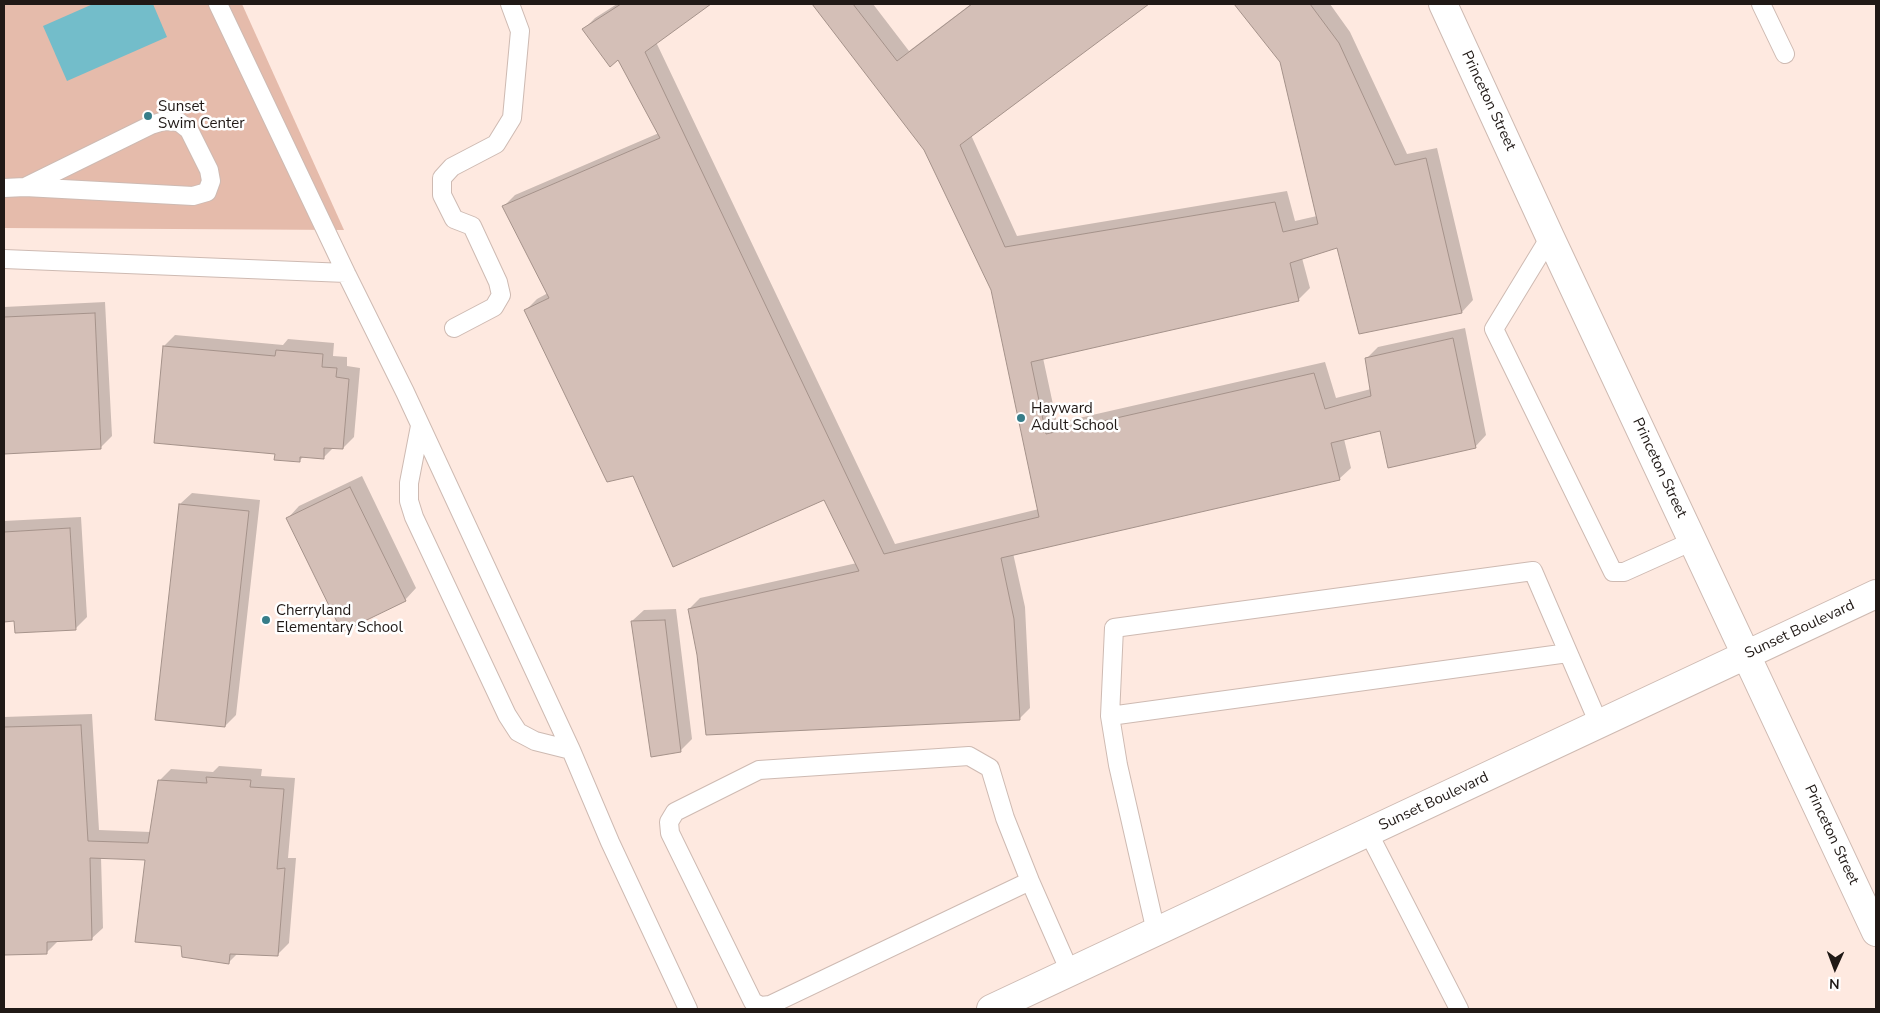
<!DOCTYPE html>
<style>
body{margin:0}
#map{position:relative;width:1880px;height:1013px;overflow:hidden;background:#fee9e0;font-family:"Nunito Sans",sans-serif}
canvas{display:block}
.frame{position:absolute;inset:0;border:5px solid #201916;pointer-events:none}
.north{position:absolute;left:1810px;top:943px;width:50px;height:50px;-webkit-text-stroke:4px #fff;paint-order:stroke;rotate:182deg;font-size:14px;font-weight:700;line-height:20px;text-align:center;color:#201916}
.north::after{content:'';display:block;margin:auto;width:18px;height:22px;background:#201916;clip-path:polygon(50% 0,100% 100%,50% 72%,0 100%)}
</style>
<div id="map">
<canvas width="1880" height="1013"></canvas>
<div class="frame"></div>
<div class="north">N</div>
</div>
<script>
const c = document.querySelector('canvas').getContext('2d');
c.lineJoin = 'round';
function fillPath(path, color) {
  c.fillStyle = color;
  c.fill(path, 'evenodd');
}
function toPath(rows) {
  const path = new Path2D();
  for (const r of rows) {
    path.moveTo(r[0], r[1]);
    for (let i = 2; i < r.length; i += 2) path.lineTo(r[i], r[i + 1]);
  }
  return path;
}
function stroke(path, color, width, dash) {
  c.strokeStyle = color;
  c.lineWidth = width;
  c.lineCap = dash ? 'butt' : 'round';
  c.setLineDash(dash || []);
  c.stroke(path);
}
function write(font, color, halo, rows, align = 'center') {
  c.font = font + ' "Nunito Sans",sans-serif';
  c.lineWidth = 5;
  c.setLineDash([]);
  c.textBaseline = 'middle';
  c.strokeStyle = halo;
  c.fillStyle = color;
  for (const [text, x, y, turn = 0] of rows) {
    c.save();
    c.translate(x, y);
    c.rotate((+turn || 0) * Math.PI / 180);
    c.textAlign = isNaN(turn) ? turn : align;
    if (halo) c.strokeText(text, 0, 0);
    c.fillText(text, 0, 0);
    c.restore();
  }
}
const green = toPath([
 [4,4,242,4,344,230,4,228]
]);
const water = toPath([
 [93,4,153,4,167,37,67,81,43,26]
]);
const shadow = toPath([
 [617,4,709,4,656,42,895,544,1039,509,992,290,926,149,814,4,873,4,909,51,971,4,1147,4,971,135,1017,236,1287,191,1295,221,1317,216,1281,61,1236,4,1330,4,1350,32,1407,154,1437,148,1473,300,1462,312,1338,247,1302,258,1310,288,1298,300,1043,358,1057,423,1325,362,1336,398,1371,389,1366,359,1378,347,1465,328,1486,435,1475,447,1381,429,1344,439,1351,468,1339,479,1013,553,1025,607,1030,708,1019,719,698,655,689,609,700,598,857,563,825,499,634,475,526,310,537,299,548,293,504,206,515,195,659,133,619,58,584,29,595,18],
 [105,302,112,436,101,447,4,452,4,307],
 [175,335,283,345,288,339,334,343,333,356,347,357,347,366,360,368,354,437,343,448,334,447,323,458,304,456,299,461,276,453,164,346],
 [362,476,416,588,405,600,288,518,299,506],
 [192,493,260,500,236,715,225,726,156,719,180,504],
 [81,517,87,617,75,629,15,620,4,620,4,521],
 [676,609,692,739,680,751,632,621,644,610],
 [92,714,99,830,151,832,159,781,171,769,213,772,219,766,262,769,261,776,295,778,288,858,296,858,289,943,277,955,238,953,229,962,182,945,146,859,101,857,103,928,91,939,58,941,46,953,4,954,4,717]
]);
const building = toPath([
 [621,4,711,4,645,52,884,554,1039,517,991,290,924,150,812,4,853,4,897,61,972,4,1149,4,960,145,1005,247,1275,202,1283,232,1318,224,1280,62,1234,4,1310,4,1339,43,1395,165,1426,158,1462,313,1359,334,1337,248,1290,263,1299,301,1031,362,1046,434,1314,373,1325,409,1371,396,1365,358,1453,338,1476,448,1388,468,1380,431,1331,443,1340,480,1001,558,1014,619,1020,720,706,735,697,655,688,609,859,571,824,500,673,567,633,476,607,482,524,310,549,298,502,206,660,138,618,60,610,67,582,29,621,4],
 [95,313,101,449,4,454,4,317,95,313],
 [163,346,275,356,276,350,323,354,322,367,337,368,336,377,349,379,343,449,324,448,324,459,300,457,300,462,274,460,275,454,154,443,163,346],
 [350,487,406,601,342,632,286,518,350,487],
 [179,504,249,511,225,727,155,720,179,504],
 [70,528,76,630,15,633,14,621,4,622,4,532,70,528],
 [665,620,681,752,651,757,631,621,665,620],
 [81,725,88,841,148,843,158,780,207,783,206,777,251,780,250,787,284,789,277,869,285,868,278,956,230,954,229,964,182,957,181,946,135,942,145,860,90,858,92,940,47,942,47,954,4,955,4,727,81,725]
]);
const service = toPath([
 [218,4,346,273,405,392,571,750,610,842,688,1009],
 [1761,4,1785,54],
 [4,188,25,187,193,196,207,192,211,181,209,170,189,130,179,122,164,121,151,125,25,187],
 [1550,237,1494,329,1613,572,1624,572,1693,541],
 [4,259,346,273],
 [454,328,494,307,501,295,498,282,472,226,454,219,442,195,442,178,452,167,496,144,512,118,520,31,510,4],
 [420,426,409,483,409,501,414,517,507,715,518,732,535,741,571,750],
 [1110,716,1568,653],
 [1368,832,1459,1009],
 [1030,881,770,1005,761,1006,753,1002,670,833,669,822,675,812,759,770,969,756,990,768,1005,818,1030,881,1070,972],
 [1156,932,1118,765,1110,716,1114,628,1533,571,1599,724]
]);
const minor = toPath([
 [1443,4,1550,237,1876,932],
 [991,1009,1876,594]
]);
const markers = [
 [148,116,5,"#377d89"],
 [1021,418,5,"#377d89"],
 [266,620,5,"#377d89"]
];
const streetNames = [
 ["Princeton Street",1488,101,65],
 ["Princeton Street",1659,468,65],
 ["Sunset Boulevard",1800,630,-25],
 ["Sunset Boulevard",1434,802,-25],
 ["Princeton Street",1831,835,65]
];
const poiNames = [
 ["Sunset",158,107],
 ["Swim Center",158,124],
 ["Hayward",1031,409],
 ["Adult School",1031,426],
 ["Cherryland",276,611],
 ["Elementary School",276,628]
];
fillPath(green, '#e5bbab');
fillPath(water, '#73bdca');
fillPath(shadow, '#0003');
fillPath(building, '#d4bfb7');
stroke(building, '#a5928a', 1);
stroke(service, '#cebab2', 20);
stroke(minor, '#cebab2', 30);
stroke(service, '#fff', 18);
stroke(minor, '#fff', 28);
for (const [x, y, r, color] of markers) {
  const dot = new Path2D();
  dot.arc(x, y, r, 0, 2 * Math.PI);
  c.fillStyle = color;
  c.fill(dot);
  stroke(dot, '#fff', 2);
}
write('15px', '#201916', '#fff', streetNames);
write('15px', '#201916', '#fff', poiNames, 'left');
</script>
